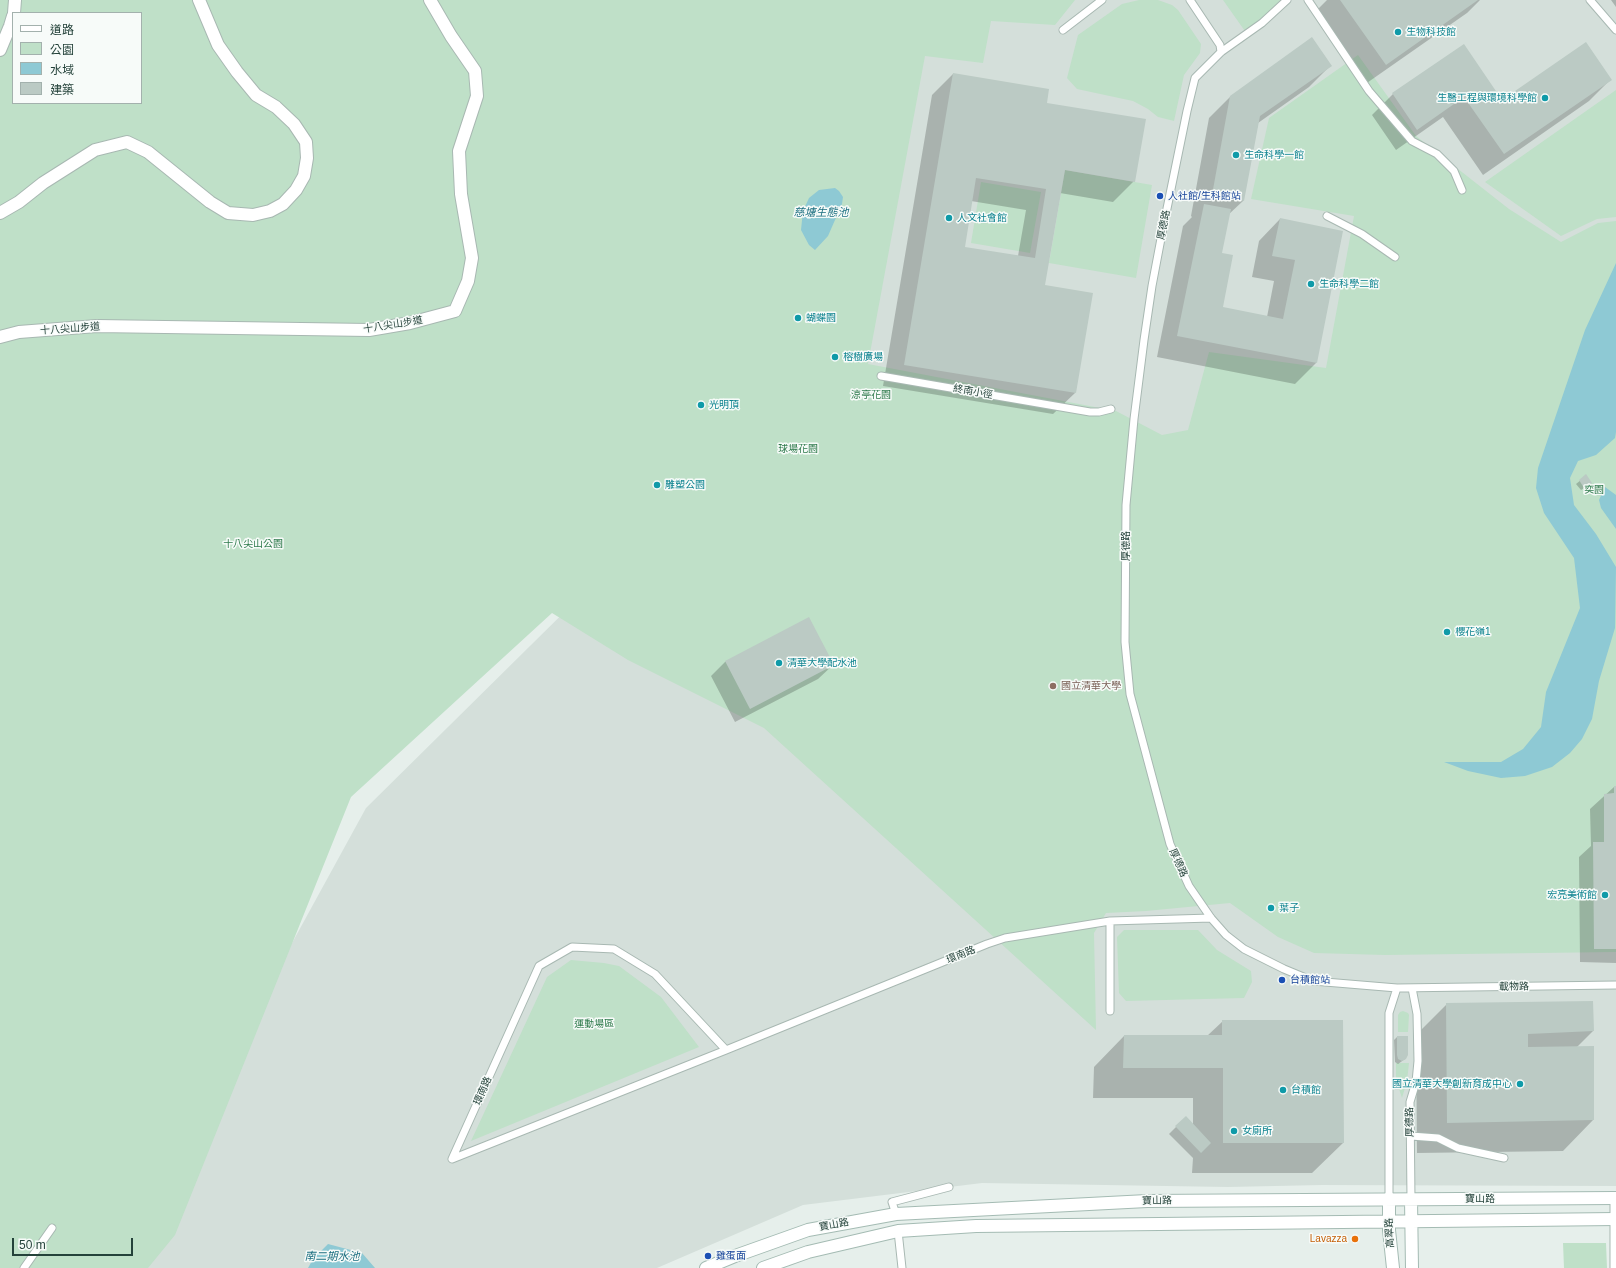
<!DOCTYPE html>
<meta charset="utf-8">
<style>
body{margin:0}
#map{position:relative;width:1616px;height:1268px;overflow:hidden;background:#e6efeb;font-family:Arial,"Noto Sans TC",sans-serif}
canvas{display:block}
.legend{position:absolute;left:12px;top:12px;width:130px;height:92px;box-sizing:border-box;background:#f7fbf9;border:1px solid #a3b1ad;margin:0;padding:5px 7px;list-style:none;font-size:12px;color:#24423a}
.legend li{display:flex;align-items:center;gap:8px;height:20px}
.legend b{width:20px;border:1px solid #a3b1ad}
.scale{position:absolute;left:12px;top:1238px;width:121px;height:18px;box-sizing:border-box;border:2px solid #24423a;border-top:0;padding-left:5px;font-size:12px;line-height:14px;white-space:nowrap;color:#24423a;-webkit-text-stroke:3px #f7fbf9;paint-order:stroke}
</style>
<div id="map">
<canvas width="1616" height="1268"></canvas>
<ul class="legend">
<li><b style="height:5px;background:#fff"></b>道路</li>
<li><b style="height:11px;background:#bfe0c8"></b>公園</li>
<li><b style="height:11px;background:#8ec9d4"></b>水域</li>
<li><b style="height:11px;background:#bbcac4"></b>建築</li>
</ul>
<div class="scale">50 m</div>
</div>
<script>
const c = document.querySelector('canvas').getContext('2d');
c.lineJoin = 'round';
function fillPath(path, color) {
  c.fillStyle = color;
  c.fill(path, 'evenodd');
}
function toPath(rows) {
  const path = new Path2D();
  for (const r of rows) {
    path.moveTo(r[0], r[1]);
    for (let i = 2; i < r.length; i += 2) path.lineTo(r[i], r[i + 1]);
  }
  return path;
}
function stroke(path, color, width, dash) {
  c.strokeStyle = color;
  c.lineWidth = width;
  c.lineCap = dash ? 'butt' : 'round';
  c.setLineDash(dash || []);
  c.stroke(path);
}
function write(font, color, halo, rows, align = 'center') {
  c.font = font + ' Arial,"Noto Sans TC",sans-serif';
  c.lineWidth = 3;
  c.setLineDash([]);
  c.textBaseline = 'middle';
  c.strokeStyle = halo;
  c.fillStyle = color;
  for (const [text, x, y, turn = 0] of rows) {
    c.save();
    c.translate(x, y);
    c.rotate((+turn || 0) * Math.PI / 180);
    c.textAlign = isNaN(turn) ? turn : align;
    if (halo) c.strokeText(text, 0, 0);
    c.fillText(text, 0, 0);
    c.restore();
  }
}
const built = toPath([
 [438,0,1616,0,1616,1186,1322,1185,1228,1187,982,1183,803,1205,657,1268,114,1268,366,808,613,564]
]);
const green = toPath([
 [0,0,1075,0,1055,25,991,21,983,63,925,56,868,364,1116,411,1162,435,1188,430,1209,352,1326,368,1354,216,1251,199,1269,118,1358,55,1416,136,1509,209,1561,242,1598,223,1616,221,1616,952,1385,955,1314,953,1278,937,1230,903,1146,911,1106,913,1094,933,1096,1030,764,728,628,660,552,613,351,797,175,1235,148,1268,0,1268],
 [13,13,141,13,141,103,13,103],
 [1139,0,1158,0,1172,5,1178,10,1201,44,1200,53,1184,75,1174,121,1158,117,1148,109,1133,101,1077,89,1067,78,1078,35,1122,4],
 [1223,0,1287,0,1247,34],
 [1616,90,1616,217,1597,219,1561,236,1485,182],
 [1065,170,1152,185,1136,278,1049,263],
 [981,182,1041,192,1030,253,971,243],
 [1124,930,1198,930,1217,950,1251,971,1252,982,1244,998,1126,1001,1119,993,1117,937],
 [571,960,604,963,619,966,661,997,699,1047,471,1141,547,977],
 [1403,1011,1408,1013,1409,1015,1408,1032,1398,1032,1398,1015,1400,1012],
 [1396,1063,1409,1063,1407,1081,1402,1098,1396,1080],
 [1563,1243,1606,1243,1607,1268,1564,1268]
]);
const water = toPath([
 [835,188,839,191,843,197,842,204,828,236,815,250,809,245,801,230,803,211,809,198,819,190],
 [1616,263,1616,432,1615,438,1596,455,1578,461,1570,478,1574,505,1596,534,1616,567,1615,628,1599,681,1592,719,1582,739,1570,753,1552,767,1525,776,1501,778,1468,771,1444,762,1501,762,1523,749,1541,727,1546,692,1580,608,1574,558,1544,513,1536,488,1538,468,1585,330],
 [1605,487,1616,495,1616,529,1601,508,1599,500],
 [328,1244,362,1253,375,1268,308,1268,313,1259]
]);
const shadow = toPath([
 [1327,0,1480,0,1467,13,1364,85,1314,13],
 [1611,0,1616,0,1616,7],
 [1463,46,1502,101,1610,80,1589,101,1483,175,1443,117,1396,150,1372,115,1393,94],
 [1330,66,1309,87,1258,123,1243,201,1228,215,1221,253,1222,308,1267,317,1274,281,1252,277,1259,241,1280,219,1342,232,1316,363,1295,384,1157,357,1183,226,1192,217,1191,216,1209,118,1230,97],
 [953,74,1134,181,1113,202,1060,193,1044,286,1075,393,1053,414,883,386,932,95],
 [971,201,1026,210,1018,256,964,248],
 [1586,476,1588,486,1581,490,1576,484],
 [809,619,833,665,818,679,735,722,711,676,725,662],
 [1614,787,1616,787,1616,963,1580,962,1579,857,1591,846,1590,809],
 [1592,1002,1593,1031,1577,1047,1593,1047,1593,1120,1563,1151,1417,1153,1416,1035,1447,1004],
 [1223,1021,1343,1143,1312,1173,1192,1173,1193,1158,1169,1134,1185,1118,1193,1125,1193,1098,1093,1098,1094,1067,1124,1036,1207,1036],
 [1397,1037,1405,1059,1398,1064,1395,1062,1394,1040]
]);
const building = toPath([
 [1340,0,1478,0,1386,65],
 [1312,37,1332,66,1260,116,1244,201,1212,195,1230,96],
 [1586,42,1612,80,1504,154,1464,97,1417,130,1392,93,1464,44,1502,100],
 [953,73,1049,89,1047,103,1146,119,1135,182,1065,170,1045,285,1093,293,1076,393,904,365],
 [976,178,1046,189,1035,258,965,247],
 [1204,204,1231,209,1222,253,1233,255,1223,307,1283,319,1295,260,1272,256,1280,218,1343,231,1317,363,1177,336],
 [1586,474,1592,483,1584,488,1579,480],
 [809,617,834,665,750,709,725,661],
 [1614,786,1616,786,1616,949,1594,949,1593,842,1604,842,1604,794,1614,793],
 [1593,1001,1594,1031,1528,1034,1528,1047,1594,1046,1594,1120,1447,1123,1446,1003],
 [1222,1020,1343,1020,1344,1143,1223,1143,1223,1068,1123,1068,1124,1035,1222,1035],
 [1397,1036,1408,1036,1408,1055,1406,1059,1402,1061,1398,1059,1397,1055],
 [1186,1116,1211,1143,1201,1153,1175,1126]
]);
const lane = toPath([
 [1190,0,1220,45,1221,52],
 [1287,0,1262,23,1221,52,1195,78,1187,111,1163,228,1152,286,1144,340,1134,419,1126,505,1125,642,1130,694,1170,844,1189,886,1211,918,1226,935,1244,949,1284,969,1313,981,1397,988,1616,985],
 [1308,0,1369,91,1412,141,1437,154,1454,171,1462,190],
 [1590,0,1616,30],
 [1063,30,1102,0],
 [1327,216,1362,234,1395,257],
 [881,376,1090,412,1099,412,1111,409],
 [1110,1011,1110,921],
 [726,1050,655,974,614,949,572,947,539,966,452,1159,726,1050,987,944,1005,938,1110,921,1211,918],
 [1411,1136,1438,1138,1458,1148,1504,1158],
 [1389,1198,1389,1013,1397,988],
 [1614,1198,1614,1268],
 [1411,1199,1410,1102,1416,1082,1418,1061,1417,1014,1412,988],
 [896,1214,892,1202,949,1187],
 [898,1231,902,1268],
 [24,1268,52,1228]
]);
const street = toPath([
 [14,13,15,0],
 [0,50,10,26,13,16],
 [0,213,19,202,43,183,95,150,127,142,148,152,210,202,228,213,253,215,270,211,283,204,296,190,304,176,307,158,306,142,294,124,276,107,256,95,237,72,218,45,199,0],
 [0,337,19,332,97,326,369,330,410,323,455,311,468,281,472,258,461,194,459,151,477,96,475,71,451,36,430,0]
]);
const secondary = toPath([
 [1389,1198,1389,1230,1393,1268],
 [1411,1199,1412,1268],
 [706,1268,735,1256,808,1230,896,1214,1147,1201,1616,1198],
 [763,1268,808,1252,898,1231,976,1226,1616,1219]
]);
const markers = [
 [1398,32,4,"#0f9aa8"],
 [1545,98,4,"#0f9aa8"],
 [1236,155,4,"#0f9aa8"],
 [1160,196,4,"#1a4fb4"],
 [949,218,4,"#0f9aa8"],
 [1311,284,4,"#0f9aa8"],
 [798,318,4,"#0f9aa8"],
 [835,357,4,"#0f9aa8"],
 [701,405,4,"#0f9aa8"],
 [657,485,4,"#0f9aa8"],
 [1447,632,4,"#0f9aa8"],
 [779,663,4,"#0f9aa8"],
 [1053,686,4,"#8d6e63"],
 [1605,895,4,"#0f9aa8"],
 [1271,908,4,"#0f9aa8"],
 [1282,980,4,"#1a4fb4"],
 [1520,1084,4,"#0f9aa8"],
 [1283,1090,4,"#0f9aa8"],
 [1234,1131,4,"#0f9aa8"],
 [1355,1239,4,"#e8710a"],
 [708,1256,4,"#1a4fb4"]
];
const cultureNames = [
 ["生物科技館",1406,32],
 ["生醫工程與環境科學館",1537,98,"right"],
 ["生命科學一館",1244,155],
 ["人文社會館",957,218],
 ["生命科學二館",1319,284],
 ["蝴蝶園",806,318],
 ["榕樹廣場",843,357],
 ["光明頂",709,405],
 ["雕塑公園",665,485],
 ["櫻花嶺1",1455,632],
 ["清華大學配水池",787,663],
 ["宏亮美術館",1597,895,"right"],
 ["葉子",1279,908],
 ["國立清華大學創新育成中心",1512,1084,"right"],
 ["台積館",1291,1090],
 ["女廁所",1242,1131]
];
const transitNames = [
 ["人社館/生科館站",1168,196],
 ["台積館站",1290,980],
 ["雞蛋面",716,1256]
];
const streetNames = [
 ["厚德路",1164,225,-79],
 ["十八尖山步道",393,325,-9],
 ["十八尖山步道",70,329,-4],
 ["終南小徑",973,392,10],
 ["厚德路",1126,546,-90],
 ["厚德路",1178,863,65],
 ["環南路",961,955,-22],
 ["載物路",1514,987,-1],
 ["環南路",483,1091,-66],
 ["厚德路",1410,1122,-91],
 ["寶山路",1480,1199],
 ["寶山路",1157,1201,-1],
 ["寶山路",834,1225,-11],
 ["高翠路",1390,1233,-93]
];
const parkNames = [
 ["涼亭花園",871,395],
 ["球場花園",798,449],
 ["奕園",1594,490],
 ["十八尖山公園",253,544],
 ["運動場區",594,1024]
];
const educationNames = [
 ["國立清華大學",1061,686]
];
const foodNames = [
 ["Lavazza",1347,1239]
];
const waterNames = [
 ["慈塘生態池",821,213],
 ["南二期水池",332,1257]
];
fillPath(built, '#d4dfda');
fillPath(green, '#bfe0c8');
fillPath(water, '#8ec9d4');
fillPath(shadow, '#0003');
fillPath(building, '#bbcac4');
stroke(lane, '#a8b8b2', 9);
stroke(street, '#a8b8b2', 14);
stroke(secondary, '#a4bbb3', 14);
stroke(lane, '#fff', 7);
stroke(street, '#fff', 12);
stroke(secondary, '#fff', 12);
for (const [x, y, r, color] of markers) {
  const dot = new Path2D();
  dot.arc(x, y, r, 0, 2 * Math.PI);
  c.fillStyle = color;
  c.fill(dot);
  stroke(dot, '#f7fbf9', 1.5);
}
write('10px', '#0d838f', '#f7fbf9', cultureNames, 'left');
write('10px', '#164399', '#f7fbf9', transitNames, 'left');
write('10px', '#24423a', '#f7fbf9', streetNames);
write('10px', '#2d7a4b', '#f7fbf9', parkNames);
write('10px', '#785e54', '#f7fbf9', educationNames, 'left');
write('10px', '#c56008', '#f7fbf9', foodNames, 'right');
write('italic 11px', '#1c6f80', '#f7fbf9', waterNames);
</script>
